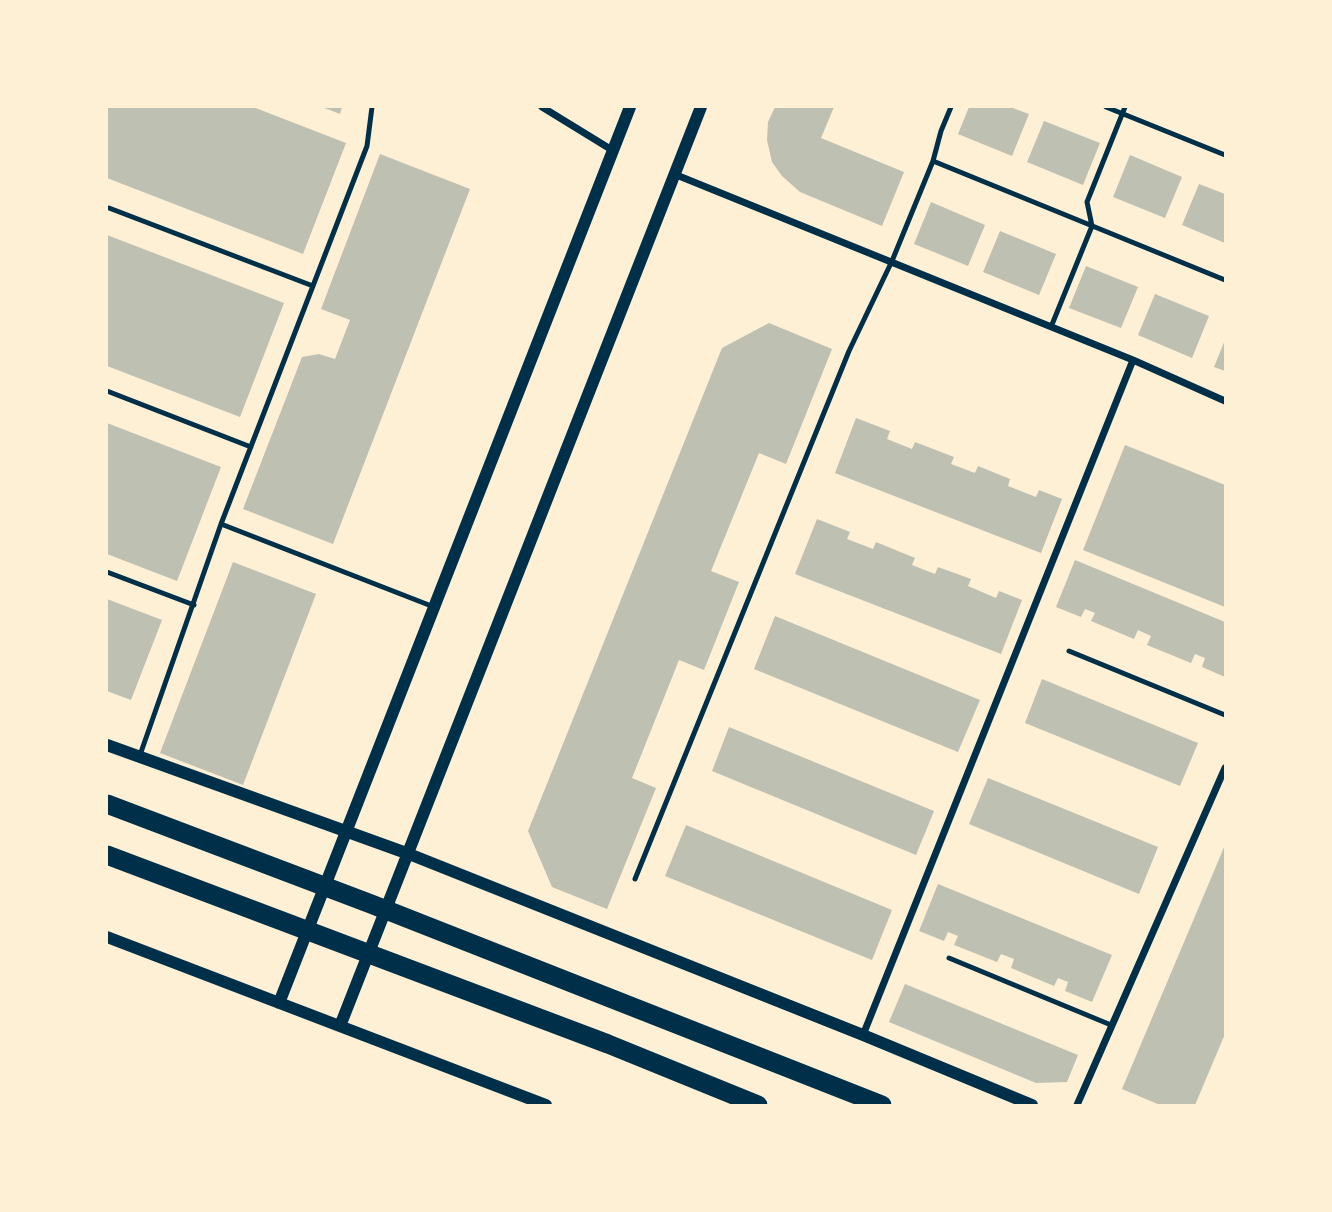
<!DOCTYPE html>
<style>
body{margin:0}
#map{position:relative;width:1332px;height:1212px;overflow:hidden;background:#fdf0d5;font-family:Commissioner,sans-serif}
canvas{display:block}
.frame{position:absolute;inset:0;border:108px solid #fdf0d5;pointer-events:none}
</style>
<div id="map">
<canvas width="1332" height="1212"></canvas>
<div class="frame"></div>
</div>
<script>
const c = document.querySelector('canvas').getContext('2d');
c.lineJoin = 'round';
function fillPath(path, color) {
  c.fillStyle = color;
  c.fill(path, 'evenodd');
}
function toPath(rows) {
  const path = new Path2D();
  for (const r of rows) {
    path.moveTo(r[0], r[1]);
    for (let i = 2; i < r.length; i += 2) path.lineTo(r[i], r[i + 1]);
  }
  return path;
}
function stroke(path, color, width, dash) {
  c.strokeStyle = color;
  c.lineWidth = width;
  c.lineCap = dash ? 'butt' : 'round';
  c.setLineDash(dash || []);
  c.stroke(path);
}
const building = toPath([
 [107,107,253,107,346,143,303,254,107,178],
 [322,107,342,107,340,114],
 [775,107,834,107,821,138,904,172,882,226,800,192,782,176,772,162,767,140,768,122],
 [969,107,1010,107,1029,114,1012,156,958,134],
 [1044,121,1100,143,1083,185,1027,162],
 [380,154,470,189,333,544,243,509,302,357,319,354,335,359,350,320,321,309],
 [1130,155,1182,177,1165,218,1113,197],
 [1199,184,1225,194,1225,243,1182,225],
 [931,202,985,225,968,266,914,244],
 [1000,231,1056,254,1039,295,983,272],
 [107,235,284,303,240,417,107,366],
 [1086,266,1138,287,1121,328,1069,308],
 [1155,294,1209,316,1192,358,1138,335],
 [769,323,832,349,786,464,759,453,711,571,739,582,704,670,679,660,632,778,656,788,607,909,552,887,528,831,722,348],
 [1225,340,1225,371,1214,367],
 [856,418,890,431,887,439,912,449,915,442,954,457,951,464,975,473,978,466,1010,479,1008,486,1036,497,1039,490,1062,499,1041,553,835,473],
 [107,423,221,467,177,581,107,554],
 [1125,445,1225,485,1225,607,1083,550],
 [817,519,850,532,847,539,873,549,876,542,915,558,912,565,935,574,938,567,971,579,968,586,996,598,999,591,1022,600,1001,654,795,574],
 [1075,560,1225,622,1225,677,1202,667,1205,658,1195,654,1191,663,1147,645,1151,636,1138,630,1134,639,1091,621,1095,613,1085,609,1081,617,1056,607],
 [233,562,316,594,243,785,160,753],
 [107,599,162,620,131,700,107,691],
 [775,616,980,700,958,752,754,669],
 [1042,679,1198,743,1180,786,1025,723],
 [729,727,934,811,916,855,712,771],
 [988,778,1158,847,1139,894,969,824],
 [686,825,892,910,872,960,665,876],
 [1225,845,1225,1034,1195,1105,1160,1105,1122,1089],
 [938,884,1112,955,1092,1002,1065,991,1068,982,1058,978,1054,986,1011,968,1014,959,1001,954,997,962,954,945,958,936,948,932,944,941,919,931],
 [905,984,1078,1055,1067,1082,1036,1083,889,1022]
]);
const service = toPath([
 [1106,107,1225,155],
 [933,161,1225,280],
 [109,208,313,286],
 [1051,327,1092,226,1087,202,1125,107],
 [107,391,251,447],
 [221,524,434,607],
 [107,572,194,605],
 [1069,651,1225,715],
 [140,755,221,524,367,146,372,107],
 [635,879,849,351,892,261,933,161,941,131,951,107],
 [949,958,1111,1025]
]);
const minor = toPath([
 [542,107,612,150],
 [674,174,1133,360,1225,401],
 [863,1035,1133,360],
 [1077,1105,1225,768]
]);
const tertiary = toPath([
 [107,745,409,854,863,1035,1032,1105],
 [107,937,546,1105],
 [279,1003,630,107],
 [340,1026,701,107]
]);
const trunk = toPath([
 [107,804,371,904,882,1105],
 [107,855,608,1044,758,1105]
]);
fillPath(building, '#bec0b2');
stroke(service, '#003049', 5);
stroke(minor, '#003049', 7);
stroke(tertiary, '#003049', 12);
stroke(trunk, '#003049', 19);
</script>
